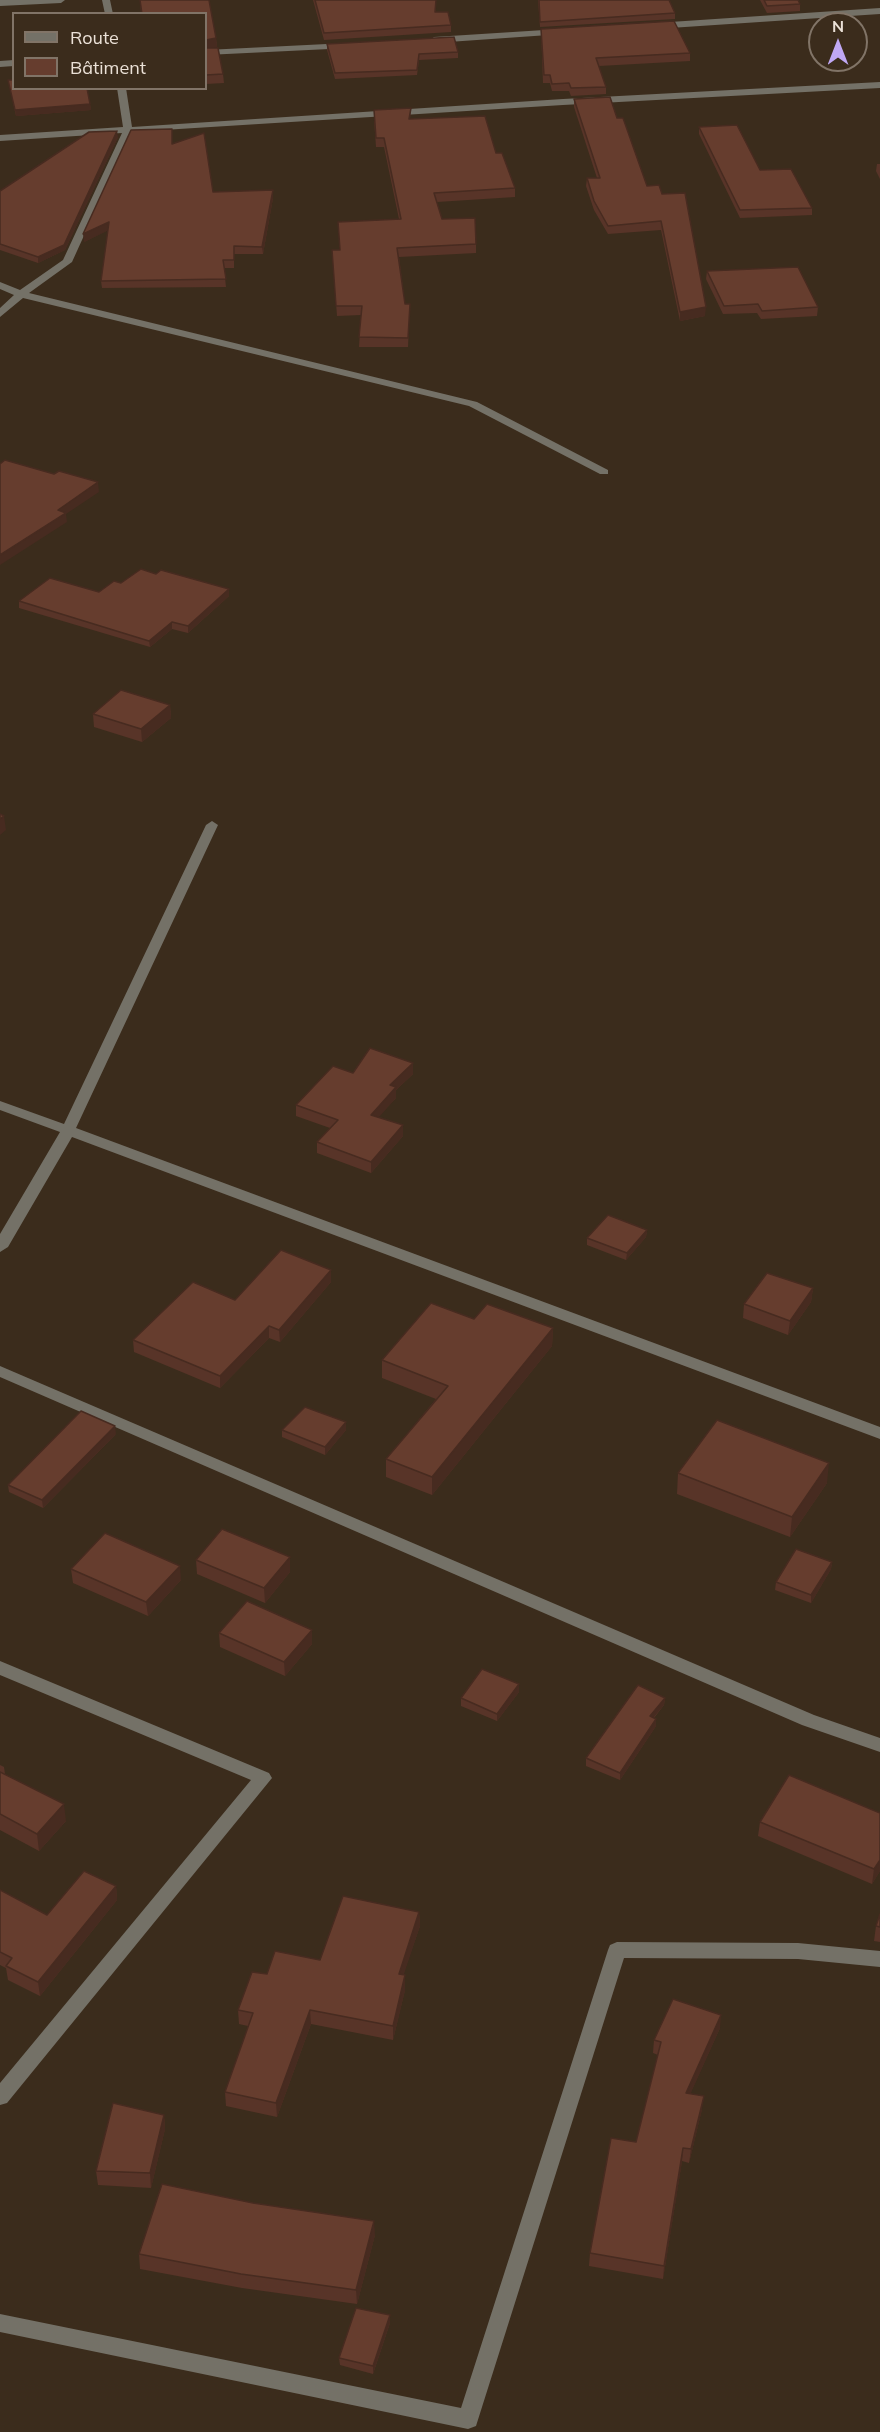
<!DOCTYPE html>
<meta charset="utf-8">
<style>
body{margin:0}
#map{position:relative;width:880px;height:2432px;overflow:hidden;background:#3b2c1c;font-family:Mulish,sans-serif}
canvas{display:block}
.legend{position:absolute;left:12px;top:12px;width:195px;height:78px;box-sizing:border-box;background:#3b2c1c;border:2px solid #817467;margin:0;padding:8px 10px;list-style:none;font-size:18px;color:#ebe1d7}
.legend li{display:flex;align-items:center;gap:12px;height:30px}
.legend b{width:30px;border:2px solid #817467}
.north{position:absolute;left:808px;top:12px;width:60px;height:60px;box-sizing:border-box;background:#3b2c1c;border:2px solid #817467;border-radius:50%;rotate:0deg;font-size:16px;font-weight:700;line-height:24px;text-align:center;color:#ebe1d7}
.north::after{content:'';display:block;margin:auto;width:21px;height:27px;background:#c0a8f4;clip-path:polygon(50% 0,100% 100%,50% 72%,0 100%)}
</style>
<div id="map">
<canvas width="880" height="2432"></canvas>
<ul class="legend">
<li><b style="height:8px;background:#747167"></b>Route</li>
<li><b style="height:16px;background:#663d2e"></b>Bâtiment</li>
</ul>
<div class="north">N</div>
</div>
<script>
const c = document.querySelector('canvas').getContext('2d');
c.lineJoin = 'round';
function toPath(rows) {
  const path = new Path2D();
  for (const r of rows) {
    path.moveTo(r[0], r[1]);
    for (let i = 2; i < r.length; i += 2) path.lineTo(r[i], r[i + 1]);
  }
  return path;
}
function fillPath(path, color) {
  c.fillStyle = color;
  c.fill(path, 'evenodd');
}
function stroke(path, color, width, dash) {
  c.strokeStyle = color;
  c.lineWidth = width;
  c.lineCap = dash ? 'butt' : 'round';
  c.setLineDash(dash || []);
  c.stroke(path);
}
const minor = toPath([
 [0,0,65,0,61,3,0,6,0,0],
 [102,0,110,0,113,14,105,14,102,0],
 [880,8,880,14,655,29,651,26,655,23,880,8],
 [560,29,564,32,563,34,434,43,430,40,434,37,560,29],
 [347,43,351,46,350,48,206,55,206,50,347,43],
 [14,60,14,66,0,67,0,61,14,60],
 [880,82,880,88,563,105,131,132,72,262,29,293,477,402,608,470,608,474,600,474,469,406,23,298,0,317,0,308,14,295,0,289,0,282,20,290,63,260,122,133,0,141,0,135,123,127,117,88,126,88,132,127,563,99,880,82],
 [212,821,218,825,76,1128,880,1427,880,1439,72,1137,8,1247,0,1252,0,1234,60,1132,0,1110,0,1101,64,1124,206,825,212,821],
 [0,1366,814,1715,880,1738,880,1752,802,1725,0,1377,0,1366],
 [0,1661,269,1773,272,1778,7,2103,0,2105,0,2083,251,1780,0,1675,0,1661],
 [617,1942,798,1943,880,1951,880,1967,798,1959,624,1958,476,2426,468,2429,0,2332,0,2314,461,2408,608,1950,610,1945,617,1942]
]);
const wall = toPath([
 [140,0,209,0,216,38,217,47,206,48,223,74,224,83,206,84,206,14,141,14],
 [313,0,436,0,436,12,451,25,451,32,324,40],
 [538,0,675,13,675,19,540,27],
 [760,0,798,0,800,4,800,11,767,13],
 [541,29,690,53,690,61,599,66,606,87,606,94,571,96,569,91,552,91,550,83,543,83],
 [327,44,458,52,458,58,419,60,417,75,335,79,327,50],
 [8,80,90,104,91,110,16,116],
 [574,99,617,118,705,316,680,321,661,230,608,234,594,210,586,186,587,178,597,178,574,107],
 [411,108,410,119,496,153,515,188,515,197,437,202,442,219,476,244,476,253,399,257,405,304,410,304,408,347,359,347,361,315,337,316,332,250,339,250,399,219,384,147,376,147,374,119],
 [699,127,812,208,812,215,740,218,699,134],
 [118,137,65,250,38,263,0,250,0,191],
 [172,144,213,192,273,198,263,254,234,254,234,268,224,268,226,287,102,288,101,281,108,230,84,242],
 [877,164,880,164,880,179,876,171],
 [707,271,818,307,817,316,761,319,757,313,723,314,706,279],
 [121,583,229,596,188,633,172,629,150,647,19,608,19,601,99,592],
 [170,705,171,718,142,742,94,727,93,714],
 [353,1073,413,1074,396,1090,396,1098,378,1117,403,1136,371,1173,317,1153,317,1142,330,1128,296,1116,296,1105],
 [647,1230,646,1237,626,1260,587,1245,587,1238],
 [331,1270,331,1282,280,1342,269,1338,220,1388,134,1352,133,1340,235,1300],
 [813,1288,811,1302,788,1335,743,1318,744,1304],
 [474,1319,553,1328,552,1346,432,1495,386,1477,386,1459,436,1399,382,1378,382,1360],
 [282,1430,346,1430,325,1455,282,1437],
 [116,1434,43,1508,9,1492,8,1485],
 [678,1473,827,1483,790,1537,677,1494],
 [196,1560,290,1572,265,1603,197,1574],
 [832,1562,831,1569,811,1603,775,1590,776,1582],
 [71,1569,181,1580,148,1616,73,1583],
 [312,1630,312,1644,285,1676,220,1647,219,1633],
 [519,1684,519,1692,497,1721,461,1706,461,1698],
 [665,1698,664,1705,654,1718,656,1719,656,1726,620,1780,586,1766,586,1758],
 [0,1765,4,1767,5,1774,66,1821,39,1851,0,1830],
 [880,1813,880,1871,872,1884,758,1836,760,1822],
 [116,1886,117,1900,40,1996,8,1980,6,1968,0,1965,0,1890,47,1915],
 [419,1912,420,1926,403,1975,405,1975,405,1990,393,2040,311,2024,277,2117,226,2106,225,2092,248,2026,239,2024,238,2010,267,1974,320,1960],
 [880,1914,880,1942,874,1941,876,1926],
 [720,2028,690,2094,702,2109,689,2163,682,2161,663,2279,589,2266,590,2253,636,2142,658,2055,653,2053,654,2040],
 [164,2115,165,2129,151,2188,98,2185,96,2171],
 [375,2235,357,2304,242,2288,140,2269,139,2254],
 [390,2315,390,2323,373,2374,340,2365,339,2358]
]);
const shadedWall = toPath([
 [216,38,217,47,206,48,206,40],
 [90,104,91,110,16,116,15,110],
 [117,131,118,137,65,250,38,263,38,257],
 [273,190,273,198,263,254,262,247],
 [109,222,109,230,84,242,83,234],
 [706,307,705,316,680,321,680,312],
 [98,482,99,492,66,514,67,522,0,565,0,555,58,510],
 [229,589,229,596,188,633,188,626],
 [172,622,172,629,150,647,149,641],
 [170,705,171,718,142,742,141,729],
 [4,816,6,830,0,835,0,819],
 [413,1063,413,1074,396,1090,396,1098,371,1126,371,1115,390,1085],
 [403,1125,403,1136,371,1173,371,1162],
 [647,1230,646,1237,626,1260,627,1253],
 [331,1270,331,1282,280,1342,279,1330],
 [813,1288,811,1302,788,1335,790,1321],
 [269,1326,269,1338,220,1388,220,1376],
 [553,1328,552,1346,432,1495,432,1477],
 [346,1422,346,1430,325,1455,325,1447],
 [115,1426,116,1434,43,1508,42,1500],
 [829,1463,827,1483,790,1537,792,1517],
 [290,1557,290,1572,265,1603,264,1588],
 [832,1562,831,1569,811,1603,811,1595],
 [180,1566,181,1580,148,1616,146,1602],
 [312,1630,312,1644,285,1676,284,1662],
 [519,1684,519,1692,497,1721,497,1714],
 [665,1698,664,1705,649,1723,650,1716],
 [656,1719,656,1726,620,1780,620,1773],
 [64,1804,66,1821,39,1851,37,1834],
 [880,1860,880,1871,872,1884,874,1869],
 [116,1886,117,1900,40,1996,38,1982],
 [419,1912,420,1926,399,1989,399,1974],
 [405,1975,405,1990,393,2040,393,2026],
 [310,2010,311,2024,277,2117,276,2103],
 [721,2015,720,2028,685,2106,686,2093],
 [704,2096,702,2109,689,2163,691,2149],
 [164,2115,165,2129,151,2188,150,2173],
 [683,2148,682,2161,663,2279,664,2266],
 [374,2221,375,2235,357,2304,356,2290],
 [390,2315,390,2323,373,2374,373,2366]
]);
const building = toPath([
 [140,0,209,0,216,38,206,40,206,14,142,14,140,0],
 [315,0,436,0,435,12,448,12,451,25,324,33,315,0],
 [539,0,669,0,675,13,540,22,539,0],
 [764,0,798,0,800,4,767,6,764,0],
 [674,21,690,53,596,58,606,87,571,88,569,83,552,84,550,75,544,75,541,29,674,21],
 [454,37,458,52,419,54,417,70,335,73,327,44,454,37],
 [206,48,218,48,223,74,206,75,206,48],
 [8,80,14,80,14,88,87,88,90,104,15,110,8,80],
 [610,97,617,118,623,118,647,186,659,185,662,194,685,193,706,307,680,312,661,221,608,226,594,201,587,178,600,178,574,99,610,97],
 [411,108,409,119,485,116,496,153,502,153,515,188,434,193,442,219,475,218,476,244,397,248,405,304,410,304,408,338,359,337,362,306,336,306,332,250,340,250,338,222,401,219,384,138,376,138,374,110,411,108],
 [737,125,760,170,791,169,812,208,740,210,699,127,737,125],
 [172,129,172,144,204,133,213,192,273,190,262,247,234,246,234,260,223,260,226,279,101,281,109,222,83,234,131,130,172,129],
 [117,131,64,245,38,257,0,244,0,191,89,132,117,131],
 [798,267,818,307,762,311,758,304,724,306,707,271,798,267],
 [5,460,54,474,59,471,98,482,58,510,66,513,0,555,0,464,5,460],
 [141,569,156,574,161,570,229,589,188,626,172,622,149,641,19,601,50,578,99,592,114,581,121,583,141,569],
 [121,690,170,705,141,729,93,714,121,690],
 [0,814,4,816,0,819,0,814],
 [370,1048,413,1063,390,1085,396,1087,371,1115,403,1125,371,1162,317,1142,338,1120,296,1105,333,1066,353,1073,370,1048],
 [608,1215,647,1230,627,1253,587,1238,608,1215],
 [281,1250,331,1270,279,1330,269,1326,220,1376,133,1340,193,1282,235,1300,281,1250],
 [767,1273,813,1288,790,1321,744,1304,767,1273],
 [431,1303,474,1319,487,1304,553,1328,432,1477,386,1459,448,1386,382,1360,431,1303],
 [305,1407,346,1422,325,1447,282,1430,305,1407],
 [81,1411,115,1426,42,1500,8,1485,81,1411],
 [717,1420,829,1463,792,1517,678,1473,717,1420],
 [222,1529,290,1557,264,1588,196,1560,222,1529],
 [105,1533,180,1566,146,1602,71,1569,105,1533],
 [796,1549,832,1562,811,1595,776,1582,796,1549],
 [247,1601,312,1630,284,1662,219,1633,247,1601],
 [482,1669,519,1684,497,1714,461,1698,482,1669],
 [638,1685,665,1698,650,1716,656,1719,620,1773,586,1758,638,1685],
 [0,1772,64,1804,37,1834,0,1814,0,1772],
 [789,1775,880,1813,880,1860,874,1869,760,1822,789,1775],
 [84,1871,116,1886,38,1982,6,1966,12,1958,0,1952,0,1890,47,1915,84,1871],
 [343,1896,419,1912,399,1974,405,1975,393,2026,310,2010,276,2103,225,2092,253,2013,238,2010,252,1972,267,1974,275,1951,320,1960,343,1896],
 [880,1914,880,1927,876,1926,880,1914],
 [673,1999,721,2015,686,2093,704,2096,691,2149,683,2148,664,2266,590,2253,611,2138,636,2142,661,2042,654,2040,673,1999],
 [113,2103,164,2115,150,2173,96,2171,113,2103],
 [162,2184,253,2203,374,2221,356,2290,241,2274,139,2254,162,2184],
 [356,2308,390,2315,373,2366,339,2358,356,2308]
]);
fillPath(minor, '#747167');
fillPath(wall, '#583428');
fillPath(shadedWall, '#472b20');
fillPath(building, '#663d2e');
stroke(building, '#472b20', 1.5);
</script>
